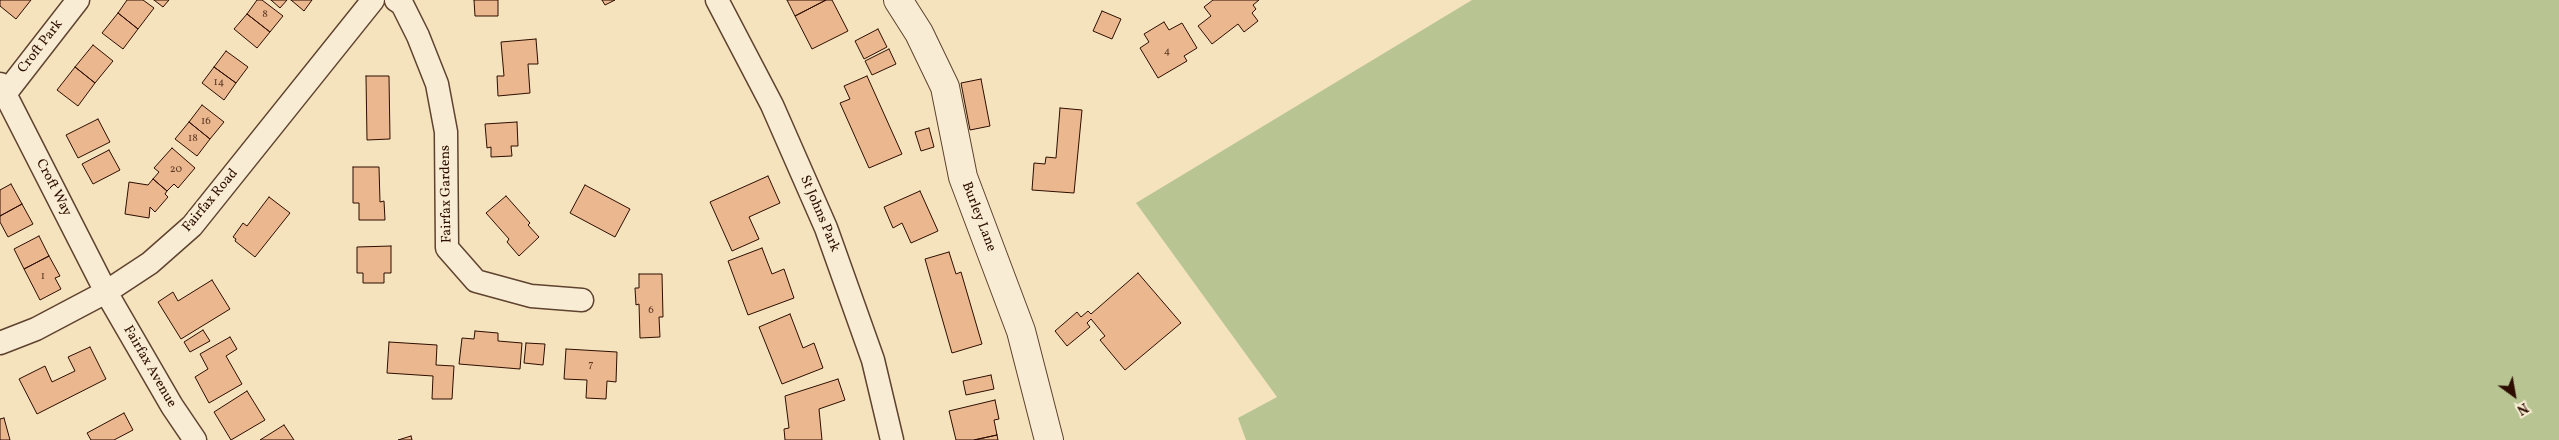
<!DOCTYPE html>
<style>
body{margin:0}
#map{position:relative;width:2559px;height:440px;overflow:hidden;background:#f4e3bd;font-family:Vollkorn,serif}
canvas{display:block}
.north{position:absolute;left:2489px;top:370px;width:50px;height:50px;-webkit-text-stroke:4px #f8edd4;paint-order:stroke;rotate:148deg;font-size:14px;font-weight:700;line-height:20px;text-align:center;color:#2d0d00}
.north::after{content:'';display:block;margin:auto;width:18px;height:22px;background:#2d0d00;clip-path:polygon(50% 0,100% 100%,50% 72%,0 100%)}
</style>
<div id="map">
<canvas width="2559" height="440"></canvas>
<div class="north">N</div>
</div>
<script>
const c = document.querySelector('canvas').getContext('2d');
c.lineJoin = 'round';
function fillPath(path, color) {
  c.fillStyle = color;
  c.fill(path, 'evenodd');
}
function toPath(rows) {
  const path = new Path2D();
  for (const r of rows) {
    path.moveTo(r[0], r[1]);
    for (let i = 2; i < r.length; i += 2) path.lineTo(r[i], r[i + 1]);
  }
  return path;
}
function stroke(path, color, width, dash) {
  c.strokeStyle = color;
  c.lineWidth = width;
  c.lineCap = dash ? 'butt' : 'round';
  c.setLineDash(dash || []);
  c.stroke(path);
}
function write(font, color, halo, rows, align = 'center') {
  c.font = font + ' Vollkorn,serif';
  c.lineWidth = 5;
  c.setLineDash([]);
  c.textBaseline = 'middle';
  c.strokeStyle = halo;
  c.fillStyle = color;
  for (const [text, x, y, turn = 0] of rows) {
    c.save();
    c.translate(x, y);
    c.rotate((+turn || 0) * Math.PI / 180);
    c.textAlign = isNaN(turn) ? turn : align;
    if (halo) c.strokeText(text, 0, 0);
    c.fillText(text, 0, 0);
    c.restore();
  }
}
const green = toPath([
 [1472,0,2559,0,2559,440,1246,440,1238,418,1277,397,1136,203]
]);
const building = toPath([
 [0,0,31,0,16,19,0,6,0,0],
 [127,0,143,0,154,8,138,29,118,13,127,0],
 [154,0,169,0,163,7,154,0],
 [257,0,262,0,283,16,270,32,247,14,257,0],
 [271,0,287,0,280,8,271,0],
 [291,0,312,0,304,11,291,0],
 [474,0,498,0,498,16,475,16,474,0],
 [602,0,615,0,605,5,602,0],
 [787,0,826,0,795,16,787,0],
 [826,0,832,0,848,31,812,49,795,16,826,0],
 [1213,0,1259,0,1253,5,1256,9,1252,13,1258,21,1244,32,1238,24,1212,44,1198,26,1211,16,1204,7,1213,0],
 [1102,11,1121,19,1112,39,1093,31,1102,11],
 [118,13,138,29,123,49,102,33,118,13],
 [247,14,270,32,257,48,234,29,247,14],
 [1164,22,1169,30,1182,23,1197,48,1184,56,1187,61,1158,78,1140,48,1149,42,1144,34,1164,22],
 [878,29,887,47,864,59,855,41,878,29],
 [536,39,538,64,528,64,530,93,498,96,497,76,504,76,501,42,536,39],
 [93,45,113,61,95,83,75,67,93,45],
 [889,49,896,64,872,75,865,61,889,49],
 [226,51,248,67,236,83,214,67,226,51],
 [75,67,95,83,78,106,57,90,75,67],
 [214,67,236,83,224,100,202,83,214,67],
 [366,76,389,76,390,139,367,140,366,76],
 [867,76,902,154,869,168,840,103,850,99,844,86,867,76],
 [981,79,990,126,970,130,961,83,981,79],
 [202,105,224,122,210,139,189,122,202,105],
 [1060,108,1082,110,1074,193,1032,190,1034,163,1045,164,1046,157,1056,158,1060,108],
 [98,119,110,142,78,158,66,135,98,119],
 [189,122,210,139,197,156,175,139,189,122],
 [517,122,518,146,511,146,512,156,491,157,491,147,487,148,485,124,517,122],
 [929,128,934,147,921,151,915,132,929,128],
 [172,148,195,168,178,188,174,184,167,191,153,179,159,172,154,168,172,148],
 [109,150,120,170,93,184,82,164,109,150],
 [353,167,379,167,380,202,384,201,385,220,359,220,359,203,353,203,353,167],
 [768,176,780,203,749,217,759,239,732,251,710,202,768,176],
 [153,179,167,191,165,194,168,197,155,212,150,207,149,218,125,214,129,182,148,185,153,179],
 [11,184,22,204,0,216,0,190,11,184],
 [585,185,630,209,615,237,570,213,585,185],
 [920,191,938,231,911,243,902,223,893,228,884,207,920,191],
 [506,196,530,223,528,225,539,237,519,256,507,242,509,239,486,213,506,196],
 [269,197,290,213,255,257,235,241,236,239,233,237,243,223,247,226,269,197],
 [22,204,33,224,8,237,0,222,0,216,22,204],
 [39,236,49,256,24,269,14,249,39,236],
 [391,246,391,273,384,273,384,283,363,283,363,273,357,273,357,247,391,246],
 [762,248,772,274,784,269,794,298,748,315,728,261,762,248],
 [949,252,956,274,961,272,982,344,952,353,925,259,949,252],
 [49,256,60,276,55,278,61,289,40,300,24,269,49,256],
 [1138,273,1181,323,1125,370,1100,340,1105,336,1091,319,1087,323,1090,327,1067,346,1055,331,1077,312,1081,317,1088,311,1091,314,1138,273],
 [639,274,662,274,663,317,659,317,660,337,640,338,639,304,636,305,635,288,639,288,639,274],
 [212,280,230,309,181,339,158,302,173,292,178,301,212,280],
 [790,314,803,348,814,343,823,368,782,384,759,327,790,314],
 [203,330,210,341,190,352,184,342,203,330],
 [475,331,498,333,498,341,522,343,520,369,459,364,462,338,474,339,475,331],
 [230,337,237,349,226,356,242,384,209,403,195,377,208,369,200,354,230,337],
 [389,342,437,345,436,365,454,366,452,399,432,399,433,376,387,373,389,342],
 [526,343,545,344,543,365,524,363,526,343],
 [90,347,106,379,37,414,19,379,45,366,52,382,75,371,68,357,90,347],
 [566,349,617,352,616,382,607,381,606,399,586,398,587,380,564,379,566,349],
 [991,375,994,389,966,395,963,381,991,375],
 [838,379,845,400,819,409,822,440,785,440,784,429,789,428,785,396,838,379],
 [247,391,265,420,231,440,214,412,247,391],
 [995,400,999,419,994,420,997,435,974,440,956,440,949,411,995,400],
 [124,413,133,430,114,440,91,440,87,433,124,413],
 [4,418,10,440,0,440,0,419,4,418],
 [284,425,294,440,260,440,284,425],
 [997,435,998,440,974,440,997,435],
 [411,436,412,440,398,440,411,436]
]);
const minor = toPath([
 [396,0,402,4,418,36,437,84,446,132,447,248,476,281,531,296,582,300],
 [717,0,772,105,826,228,873,360,892,440],
 [0,84,106,292,172,406,195,440],
 [5,94,78,0],
 [0,343,36,329,106,292,150,263,192,226,373,0]
]);
const tertiary = toPath([
 [898,0,919,33,945,87,963,177,1021,331,1049,440]
]);
const numberNames = [
 ["8",265,15],
 ["4",1167,52],
 ["14",219,83],
 ["16",206,122],
 ["18",193,139],
 ["20",176,170],
 ["1",43,277],
 ["6",651,311],
 ["7",591,365]
];
const streetNames = [
 ["Croft Park",41,47,-52],
 ["Croft Way",53,188,63],
 ["Fairfax Gardens",447,194,-91],
 ["Fairfax Road",211,201,-50],
 ["St Johns Park",819,214,67],
 ["Burley Lane",978,217,69],
 ["Fairfax Avenue",149,367,60]
];
fillPath(green, '#b9c493');
fillPath(building, '#eab78e');
stroke(building, '#2d0d00', 1);
stroke(minor, '#5f422f', 25);
stroke(tertiary, '#5f422f', 30);
stroke(minor, '#f8edd4', 22);
stroke(tertiary, '#f8edd4', 28);
write('11px', '#5c3824', null, numberNames);
write('14px', '#2d0d00', '#f8edd4', streetNames);
</script>
